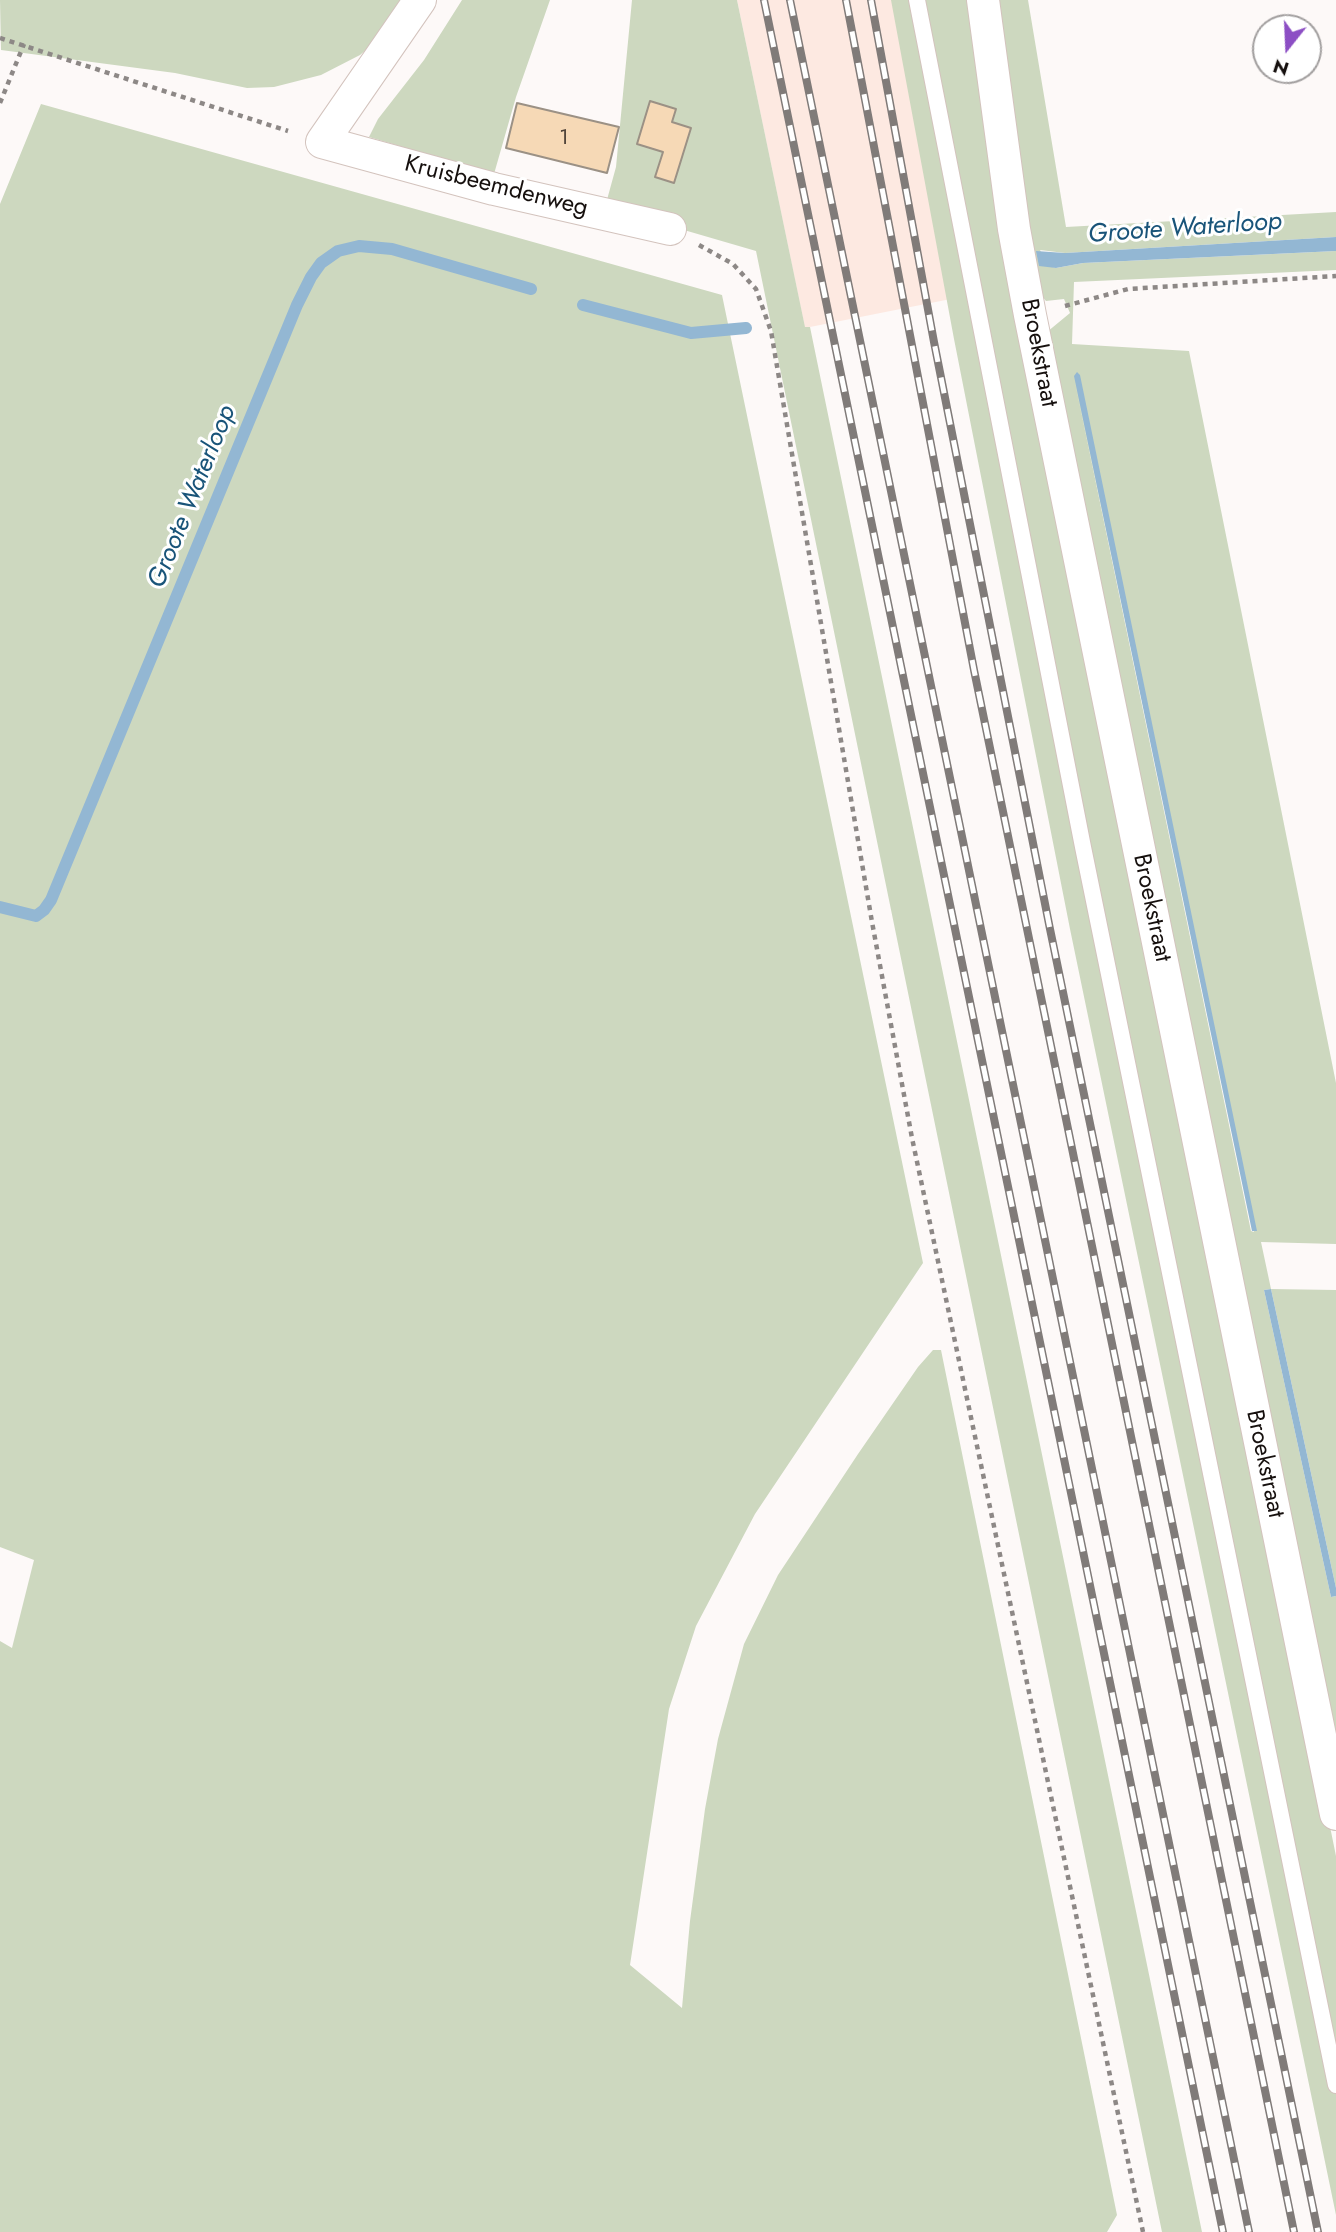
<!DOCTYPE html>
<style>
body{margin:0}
#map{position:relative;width:1336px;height:2232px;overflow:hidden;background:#fdf9f8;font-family:Jost,sans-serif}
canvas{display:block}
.north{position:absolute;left:1252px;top:14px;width:70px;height:70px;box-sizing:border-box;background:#fff;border:2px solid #a29f9f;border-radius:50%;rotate:198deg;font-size:19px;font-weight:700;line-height:28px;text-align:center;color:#16100e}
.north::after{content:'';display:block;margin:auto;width:24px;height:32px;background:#8c4ec4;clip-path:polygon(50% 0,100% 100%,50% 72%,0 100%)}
</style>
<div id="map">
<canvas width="1336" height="2232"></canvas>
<div class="north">N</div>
</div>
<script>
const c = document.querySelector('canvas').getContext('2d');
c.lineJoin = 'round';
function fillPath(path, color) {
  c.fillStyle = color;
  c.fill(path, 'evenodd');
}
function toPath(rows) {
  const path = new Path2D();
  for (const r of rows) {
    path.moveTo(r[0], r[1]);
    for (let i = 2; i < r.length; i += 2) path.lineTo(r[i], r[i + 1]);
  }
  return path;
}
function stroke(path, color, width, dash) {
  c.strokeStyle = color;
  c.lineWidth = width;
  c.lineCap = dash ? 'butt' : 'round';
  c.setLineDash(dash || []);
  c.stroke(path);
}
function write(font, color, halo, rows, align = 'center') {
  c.font = font + ' Jost,sans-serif';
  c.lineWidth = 6;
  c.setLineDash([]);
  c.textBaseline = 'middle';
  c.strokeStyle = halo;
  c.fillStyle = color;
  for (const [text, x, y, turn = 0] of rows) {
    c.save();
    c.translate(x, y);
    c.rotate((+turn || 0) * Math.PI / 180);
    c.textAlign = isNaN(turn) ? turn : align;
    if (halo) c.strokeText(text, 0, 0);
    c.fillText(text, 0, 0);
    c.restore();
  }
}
const built = toPath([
 [737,0,969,0,1011,287,805,328]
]);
const green = toPath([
 [0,0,406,0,382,36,360,55,321,75,274,87,247,88,175,73,1,50],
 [462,0,550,0,516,97,494,174,369,137,378,119,424,60],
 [632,0,737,0,805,327,810,327,1202,2232,1162,2232,756,251,605,207,616,167],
 [891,0,974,0,1151,948,1336,1856,1336,2215,1070,929,954,339],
 [992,0,1028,0,1066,227,1336,212,1336,237,1065,253,1040,250,1049,266,1056,268,1083,263,1336,251,1336,270,1074,282,1072,344,1189,351,1336,1083,1336,1244,1261,1242,1271,1289,1336,1290,1336,1588,1271,1289,1264,1290,1331,1597,1336,1596,1336,1772,1047,332,1070,313,1064,299,1046,301,1034,287],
 [1074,377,1254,1232,1251,1231],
 [41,104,722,295,923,1263,755,1514,696,1626,669,1709,630,1965,682,2008,690,1921,705,1809,718,1739,744,1644,778,1575,858,1454,918,1367,933,1350,941,1350,1117,2215,1107,2232,0,2232,0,1641,12,1648,34,1560,0,1547,0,204]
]);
const water = toPath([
 [1336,237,1336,251,1083,263,1056,268,1039,266,1036,251,1065,253],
 [1077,372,1080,375,1257,1231,1252,1231,1074,376],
 [1271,1289,1336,1588,1336,1596,1331,1597,1264,1290]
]);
const stream = toPath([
 [583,305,691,333,746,328],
 [0,907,36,916,44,910,51,900,297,305,311,277,321,263,338,251,359,246,392,249,531,289]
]);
const building = toPath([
 [650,101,676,109,672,122,691,128,674,183,655,177,663,152,637,144,650,101],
 [517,103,619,127,607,173,506,148,517,103]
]);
const path = toPath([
 [0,38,288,131],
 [0,103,24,44],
 [699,245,733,264,756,289,771,331,872,922,912,1138,1143,2232],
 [1065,306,1128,289,1336,276]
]);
const lane = toPath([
 [917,0,1083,847,1336,2085]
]);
const street = toPath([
 [420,0,322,142,494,189,670,229],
 [983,0,1014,229,1030,315,1336,1814]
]);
const rail = toPath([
 [764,0,1223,2232],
 [790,0,1249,2232],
 [846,0,974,670,1294,2232],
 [871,0,934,342,1050,929,1318,2232]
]);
const numberNames = [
 ["1",564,139]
];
const streetNames = [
 ["Kruisbeemdenweg",496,187,14],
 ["Broekstraat",1038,353,79],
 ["Broekstraat",1151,908,78],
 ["Broekstraat",1264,1464,78]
];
const waterNames = [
 ["Groote Waterloop",1185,229,-4],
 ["Groote Waterloop",193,497,-68]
];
fillPath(built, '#fde9e1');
fillPath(green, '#cdd8bf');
fillPath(water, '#93b7d3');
stroke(stream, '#93b7d3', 12);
fillPath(building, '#f6d9b6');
stroke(building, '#9b9185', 2);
stroke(lane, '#d3c3bd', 18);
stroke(street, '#d3c3bd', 34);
stroke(path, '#8d8886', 4.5, [5, 5]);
stroke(lane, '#fff', 16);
stroke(street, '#fff', 32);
stroke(rail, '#807b79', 8);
stroke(rail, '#fff', 5, [16]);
write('21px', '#4e4238', null, numberNames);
write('24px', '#16100e', '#fff', streetNames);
write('italic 26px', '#195479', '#fff', waterNames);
</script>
